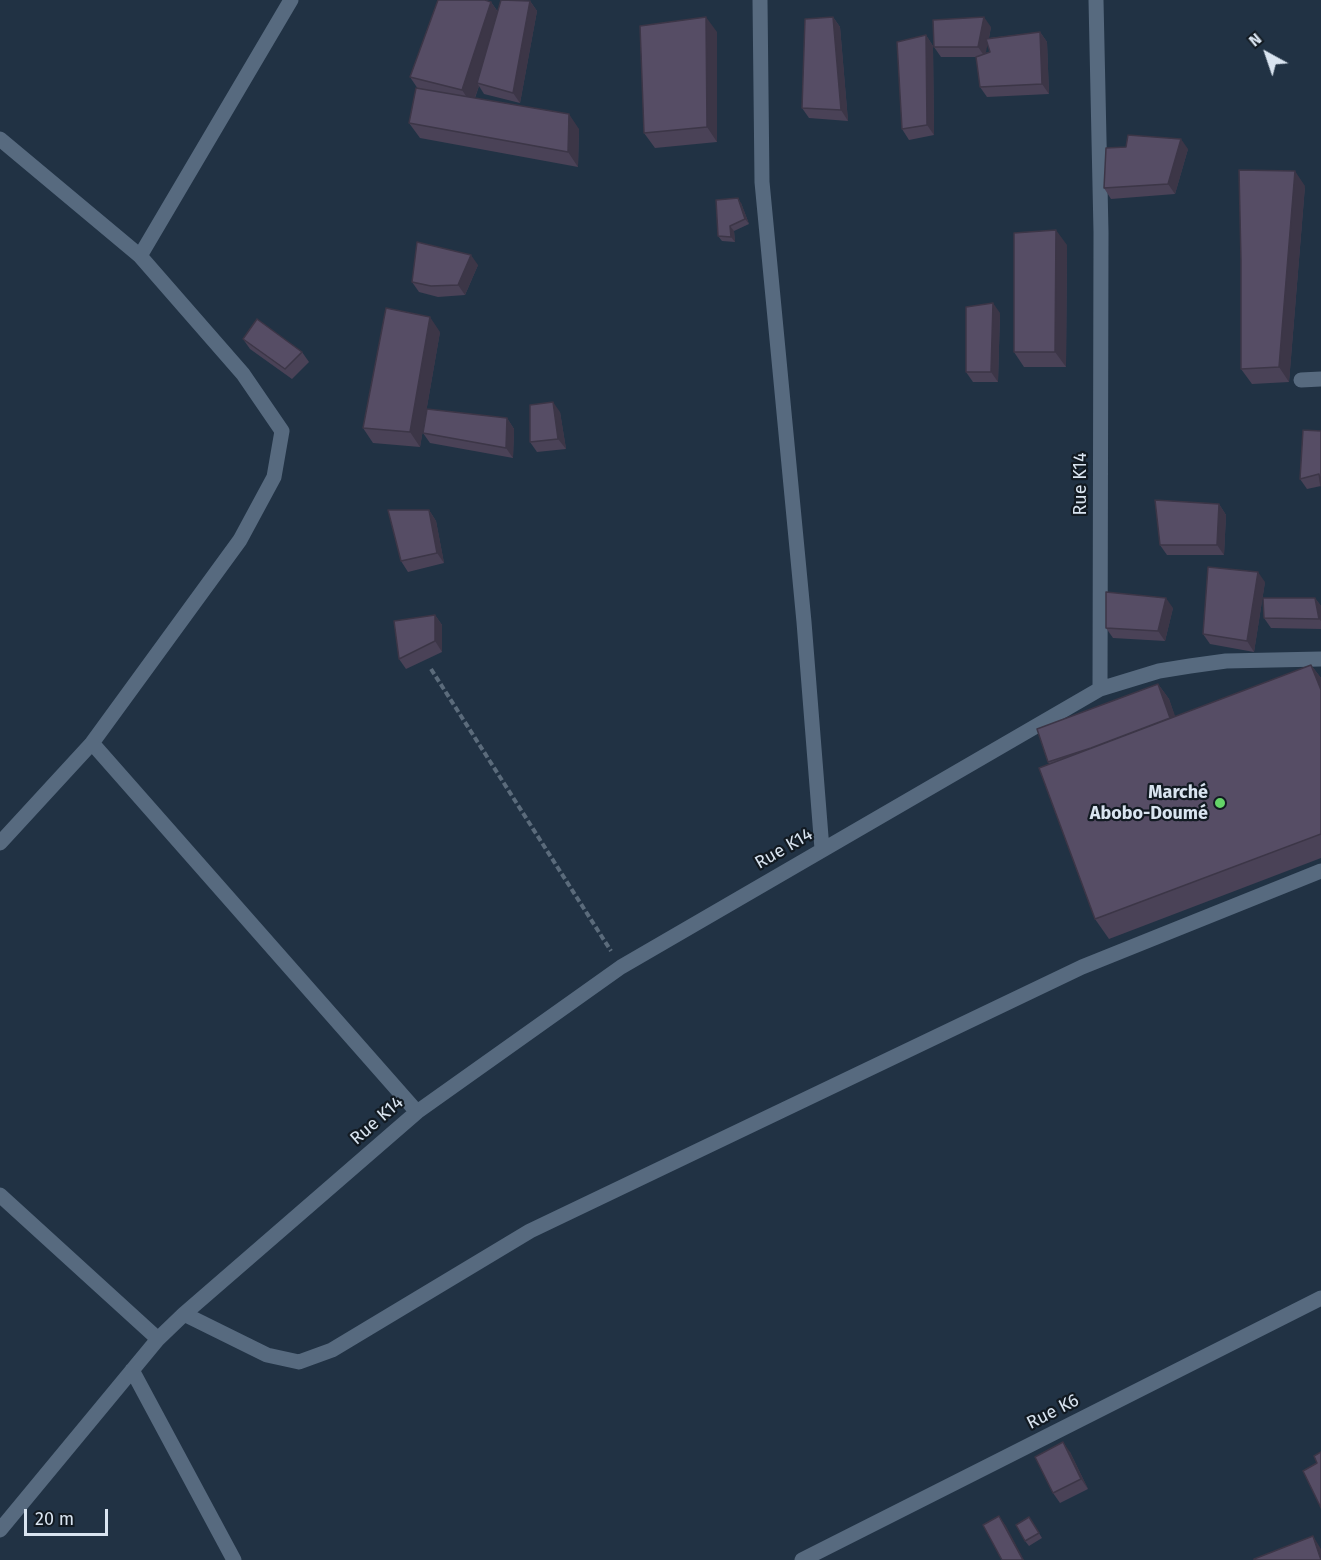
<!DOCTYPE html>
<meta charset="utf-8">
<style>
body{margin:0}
#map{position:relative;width:1321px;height:1560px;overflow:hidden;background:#213244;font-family:"Fira Sans",sans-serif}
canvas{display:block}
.north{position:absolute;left:1237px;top:24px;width:60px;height:60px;-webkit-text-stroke:4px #121a22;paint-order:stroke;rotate:320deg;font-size:16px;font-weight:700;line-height:24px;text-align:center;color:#d9e4f0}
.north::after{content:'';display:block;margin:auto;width:21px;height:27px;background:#d9e4f0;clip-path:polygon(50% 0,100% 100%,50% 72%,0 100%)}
.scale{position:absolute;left:24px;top:1509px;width:84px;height:27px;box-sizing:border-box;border:3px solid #d9e4f0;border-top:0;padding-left:8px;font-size:18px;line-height:21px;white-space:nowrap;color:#d9e4f0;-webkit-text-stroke:4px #121a22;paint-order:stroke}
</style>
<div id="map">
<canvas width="1321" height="1560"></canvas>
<div class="north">N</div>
<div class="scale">20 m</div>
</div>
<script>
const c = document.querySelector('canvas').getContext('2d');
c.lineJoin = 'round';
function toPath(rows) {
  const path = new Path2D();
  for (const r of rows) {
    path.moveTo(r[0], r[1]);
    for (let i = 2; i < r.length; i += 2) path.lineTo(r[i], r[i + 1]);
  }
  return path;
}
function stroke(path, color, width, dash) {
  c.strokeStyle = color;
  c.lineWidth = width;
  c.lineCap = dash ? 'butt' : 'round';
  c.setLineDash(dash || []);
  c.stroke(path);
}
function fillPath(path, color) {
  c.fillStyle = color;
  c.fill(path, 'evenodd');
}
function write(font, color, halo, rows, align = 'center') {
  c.font = font + ' "Fira Sans",sans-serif';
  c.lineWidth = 4.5;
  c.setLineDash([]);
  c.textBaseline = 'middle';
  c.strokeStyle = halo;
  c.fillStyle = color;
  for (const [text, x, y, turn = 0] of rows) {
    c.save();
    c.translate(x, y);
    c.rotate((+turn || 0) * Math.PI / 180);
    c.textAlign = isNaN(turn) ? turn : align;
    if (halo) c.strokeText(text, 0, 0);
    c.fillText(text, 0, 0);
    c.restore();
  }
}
const path = toPath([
 [431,669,611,951]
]);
const minor = toPath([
 [760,0,762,182,804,622,822,849],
 [0,139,140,256],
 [1301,380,1321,379],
 [1100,689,1159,671,1190,666,1226,661,1321,659],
 [92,743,417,1112],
 [0,843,92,743,240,540,274,477,282,431,243,374,140,256,291,0],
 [0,1195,158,1339],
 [184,1314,267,1355,299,1362,332,1350,530,1231,1082,967,1321,871],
 [132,1370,234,1560],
 [0,1530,158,1339,184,1314,417,1112,621,967,1100,689,1101,232,1096,0],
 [802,1560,1321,1298]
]);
const wall = toPath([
 [530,1,537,11,520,103,484,94,479,86,475,98,579,129,578,167,420,138,409,123,418,89,410,77,491,2,498,12],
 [833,17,840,27,848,121,809,118,802,108],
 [991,27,989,38,1040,32,1047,42,1049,94,987,97,980,87,976,57,941,57,934,47],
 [987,44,990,52,985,53],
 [717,32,717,142,655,148,644,133],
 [926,35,933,46,934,135,909,140,902,129],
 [1188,149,1175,194,1111,199,1104,188],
 [1305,186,1289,382,1252,384,1241,369],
 [741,203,749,224,734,231,735,242,722,241,718,236],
 [1067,245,1066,367,1024,367,1014,352],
 [478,265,465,295,438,297,419,292,412,282],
 [1000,313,998,382,973,382,966,372],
 [440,332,420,447,373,443,363,428],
 [243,339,302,352,309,362,292,379,250,349],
 [560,412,566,449,537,452,530,442],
 [507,418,514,429,513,458,430,443,423,433],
 [1321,431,1321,486,1307,489,1300,479],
 [1219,504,1226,515,1224,555,1167,555,1160,545],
 [429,510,436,521,444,563,408,572,401,561],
 [1265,582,1254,652,1210,644,1203,634],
 [1315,598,1321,606,1321,629,1271,628,1264,618],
 [1173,608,1165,641,1113,638,1106,628],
 [435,615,442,625,442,652,406,669,399,659],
 [1311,665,1321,678,1321,858,1109,939,1095,919,1049,764,1048,762,1158,684,1169,699,1175,717],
 [1070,1452,1088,1489,1060,1503,1053,1493],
 [1029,1517,1042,1538,1029,1546,1025,1541]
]);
const shadedWall = toPath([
 [530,1,537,11,520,103,513,93],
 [491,2,501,17,477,83,479,86,472,105,462,90],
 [706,17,717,32,717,142,707,127],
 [833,17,840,27,848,121,841,110],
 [984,17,991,27,985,57,978,47],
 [1040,32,1047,42,1049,94,1042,84],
 [926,35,933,46,934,135,927,125],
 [569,114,579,129,578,167,568,152],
 [1181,139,1188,149,1175,194,1168,184],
 [1295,171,1305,186,1289,382,1279,367],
 [738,198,741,203,749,224,745,219],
 [730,226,734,231,735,242,731,237],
 [1056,230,1067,245,1066,367,1055,352],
 [471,255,478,265,465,295,458,285],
 [993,303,1000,313,998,382,991,372],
 [430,317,440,332,420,447,410,432],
 [553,402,560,412,566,449,558,439],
 [507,418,514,429,513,458,506,448],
 [1219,504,1226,515,1224,555,1217,545],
 [429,510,436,521,444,563,437,553],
 [1258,572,1265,582,1254,652,1247,641],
 [1166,598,1173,608,1165,641,1158,631],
 [1315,598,1321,606,1321,621,1319,619],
 [435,615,442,625,442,652,435,641],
 [1311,665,1321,678,1321,690],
 [1158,684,1169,699,1183,738,1172,723],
 [1063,1442,1070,1452,1088,1489,1081,1479],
 [999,1516,1006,1526,1024,1560,1023,1560],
 [1313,1536,1321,1549,1321,1558]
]);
const building = toPath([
 [438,0,485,0,491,2,462,90,410,77,438,0],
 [501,0,530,1,513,93,477,83,501,0],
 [706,17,707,127,644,133,640,26,706,17],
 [833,17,841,110,802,108,805,19,833,17],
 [984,17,978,47,934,47,933,20,984,17],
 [1040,32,1042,84,980,87,976,57,990,52,986,39,1040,32],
 [926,35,927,125,902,129,897,42,926,35],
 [416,88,569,114,568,152,409,123,416,88],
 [1128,135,1181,139,1168,184,1104,188,1106,148,1126,147,1128,135],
 [1239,170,1295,171,1279,367,1241,369,1241,261,1239,170],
 [738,198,745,219,730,226,731,237,718,236,716,200,738,198],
 [1056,230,1055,352,1014,352,1014,233,1056,230],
 [417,242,471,255,458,285,431,286,412,282,417,242],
 [993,303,991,372,966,372,966,307,993,303],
 [386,308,430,317,410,432,363,428,386,308],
 [257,319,302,352,285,369,243,339,257,319],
 [553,402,558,439,530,442,530,405,553,402],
 [427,409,507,418,506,448,423,433,427,409],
 [1303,430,1321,431,1321,486,1319,474,1300,479,1303,430],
 [1155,500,1219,504,1217,545,1160,545,1155,500],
 [388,510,429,510,437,553,401,561,388,510],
 [1208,567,1258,572,1247,641,1203,634,1208,567],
 [1106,592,1166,598,1158,631,1106,628,1106,592],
 [1263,598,1315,598,1319,619,1264,618,1263,598],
 [435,615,435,641,399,659,394,621,435,615],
 [1311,665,1321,690,1321,834,1095,919,1039,768,1311,665],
 [1158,684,1170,718,1091,748,1048,762,1037,729,1158,684],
 [1063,1442,1081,1479,1053,1493,1035,1457,1063,1442],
 [1321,1452,1321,1508,1303,1471,1317,1463,1314,1456,1321,1452],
 [999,1516,1023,1560,1002,1560,983,1525,999,1516],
 [1029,1517,1039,1533,1025,1541,1016,1525,1029,1517],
 [1313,1536,1321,1560,1254,1560,1254,1559,1313,1536]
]);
const markers = [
 [1220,803,6,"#64d468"]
];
const streetNames = [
 ["Rue K14",1081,484,-90],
 ["Rue K14",784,849,-30],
 ["Rue K14",377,1121,-41],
 ["Rue K6",1053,1412,-27]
];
const poiNames = [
 ["Marché",1208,793],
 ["Abobo-Doumé",1208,814]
];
stroke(path, '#5b6b7b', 4, [6, 3]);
stroke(minor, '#576a7f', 15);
fillPath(wall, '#4a4257');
fillPath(shadedWall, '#3c3647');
fillPath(building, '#564d65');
stroke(building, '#3c3647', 1.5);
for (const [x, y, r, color] of markers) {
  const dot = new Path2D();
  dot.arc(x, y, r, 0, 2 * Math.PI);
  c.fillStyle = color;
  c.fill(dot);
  stroke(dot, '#121a22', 2);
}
write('18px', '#d9e4f0', '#121a22', streetNames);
write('bold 18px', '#d9e4f0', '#121a22', poiNames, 'right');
</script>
